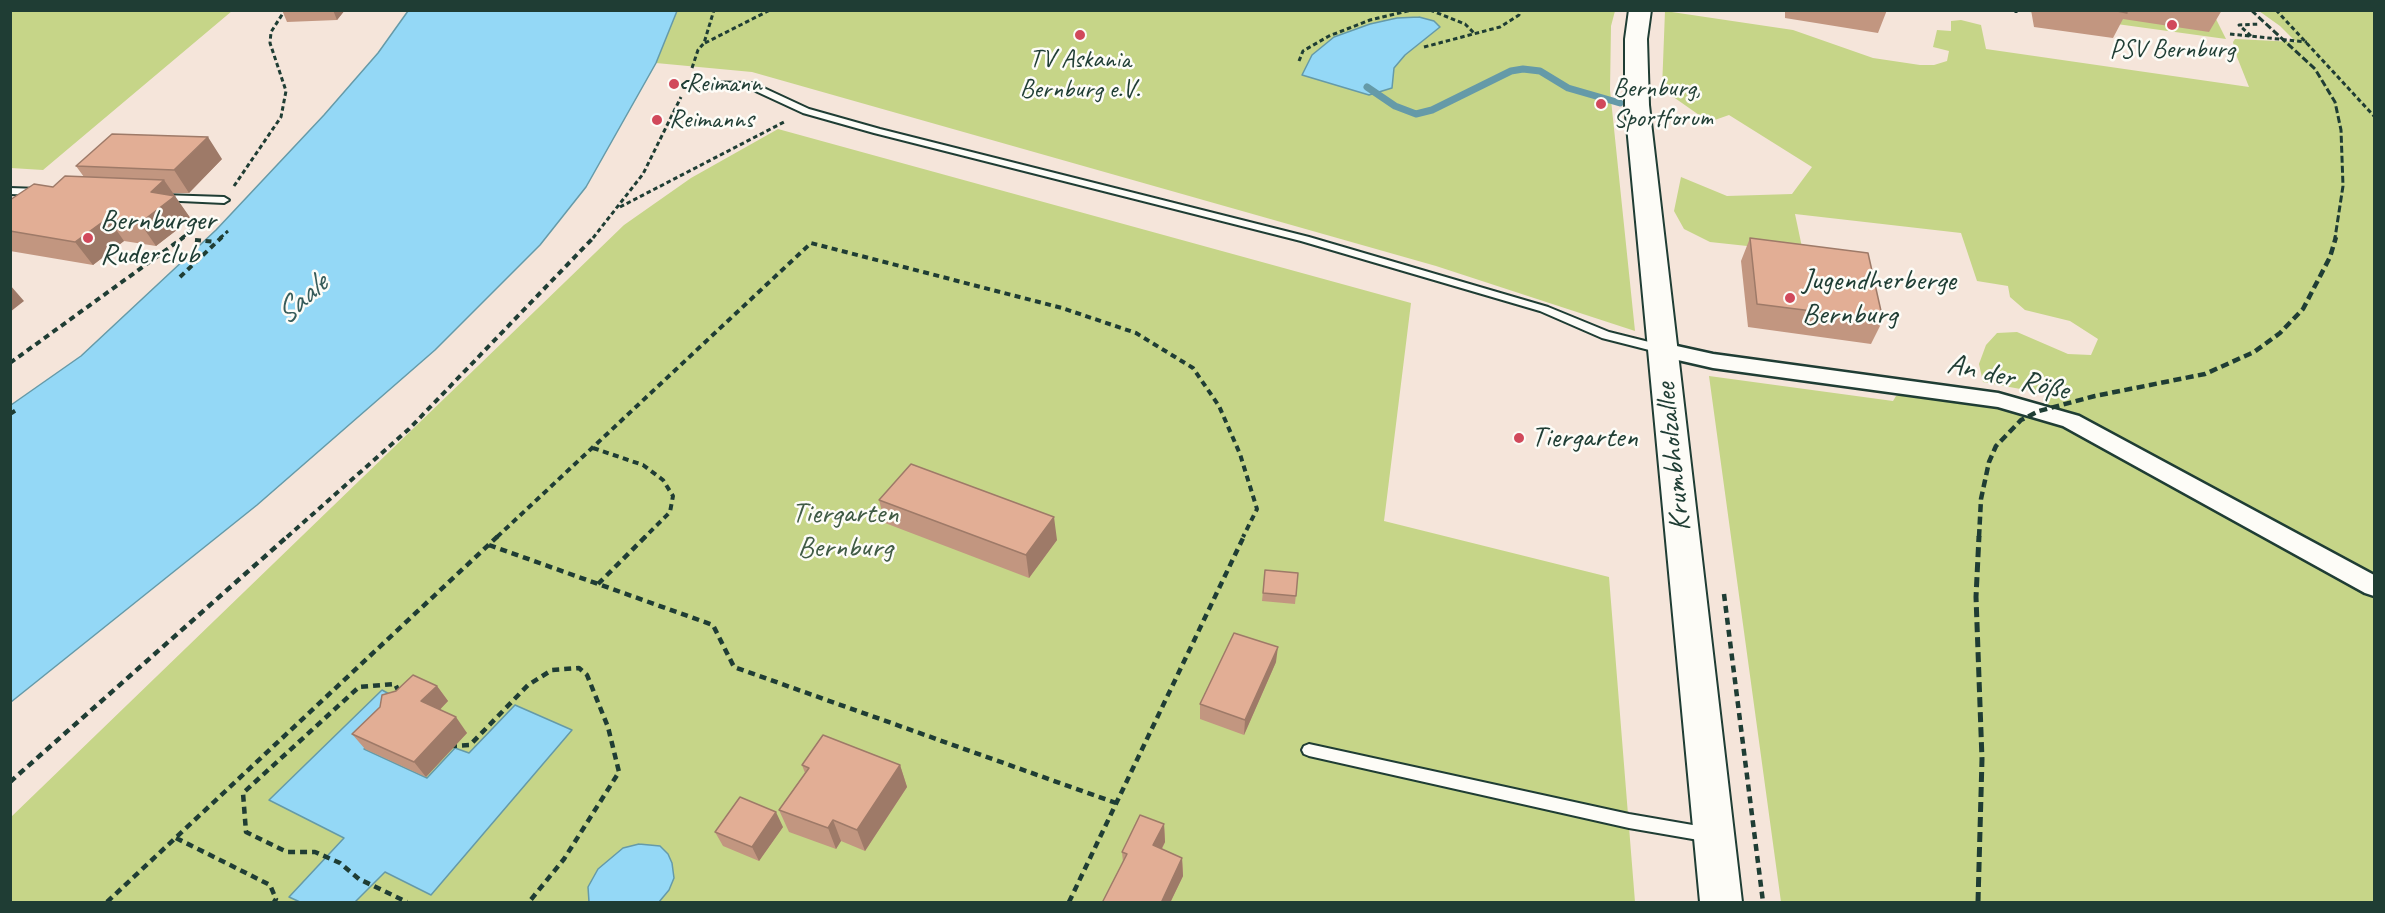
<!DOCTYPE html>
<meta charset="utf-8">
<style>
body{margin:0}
#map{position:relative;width:2385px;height:913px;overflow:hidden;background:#f5e5da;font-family:Caveat,sans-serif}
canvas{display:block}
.frame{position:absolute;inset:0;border:12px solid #1f3d34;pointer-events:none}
</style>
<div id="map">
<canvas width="2385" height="913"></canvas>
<div class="frame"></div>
</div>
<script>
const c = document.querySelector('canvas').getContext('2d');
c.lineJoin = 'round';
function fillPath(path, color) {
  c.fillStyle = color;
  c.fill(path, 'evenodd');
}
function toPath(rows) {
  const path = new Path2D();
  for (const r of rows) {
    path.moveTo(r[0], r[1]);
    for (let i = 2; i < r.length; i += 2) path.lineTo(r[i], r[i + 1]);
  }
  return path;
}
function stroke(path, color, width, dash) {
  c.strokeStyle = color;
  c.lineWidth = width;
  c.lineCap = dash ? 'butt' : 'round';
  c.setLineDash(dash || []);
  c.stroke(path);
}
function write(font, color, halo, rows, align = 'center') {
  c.font = font + ' Caveat,sans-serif';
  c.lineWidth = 5;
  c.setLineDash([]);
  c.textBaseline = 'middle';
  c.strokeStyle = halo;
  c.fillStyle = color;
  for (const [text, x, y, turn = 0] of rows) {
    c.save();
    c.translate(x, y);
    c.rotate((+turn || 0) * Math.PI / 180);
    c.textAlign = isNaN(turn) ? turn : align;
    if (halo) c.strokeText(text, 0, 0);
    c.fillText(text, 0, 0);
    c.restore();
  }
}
const green = toPath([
 [11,10,232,10,232,11,43,170,11,168],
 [677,11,1615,11,1611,26,1610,90,1635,331,1436,266,752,72,656,63],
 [1665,11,1793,30,1873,58,1920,65,1934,65,1947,61,1949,51,1933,47,1937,30,1951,31,1951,21,1961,20,1981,25,1986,49,2249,87,2235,52,2233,42,2235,39,2296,42,2280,26,2259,11,2374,11,2374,902,1781,902,1709,376,1893,401,1896,396,1907,395,2007,410,2048,420,2047,394,1983,382,1979,364,1986,345,1997,333,2017,332,2068,354,2091,355,2098,339,2070,321,2025,310,2010,297,2008,286,1977,281,1961,233,1795,214,1803,252,1710,242,1684,229,1674,211,1681,177,1727,196,1792,194,1812,167,1729,115,1709,122,1662,89],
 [2022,11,2212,11,2226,39],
 [778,129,1411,303,1384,521,1609,577,1635,902,11,902,11,817,624,225,691,178]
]);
const water = toPath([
 [408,11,677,11,656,63,586,187,540,245,435,350,257,505,11,702,11,405,81,356,216,230,324,115,378,53,408,11],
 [1419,17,1434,21,1440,27,1405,55,1394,68,1392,88,1369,95,1302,75,1312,55,1334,37,1370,24,1397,18,1419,17],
 [382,690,402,701,391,722,364,749,427,778,455,748,469,753,515,705,572,730,431,895,385,872,355,902,300,902,289,897,344,838,269,800,382,690],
 [639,844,660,846,668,854,672,863,674,878,669,890,659,902,589,902,588,887,598,869,623,848,639,844]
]);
const stream = toPath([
 [1367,87,1395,106,1416,114,1432,110,1511,71,1523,69,1540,71,1568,88,1620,103]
]);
const pathFar2 = toPath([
 [1430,10,1465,24,1474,33],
 [2016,10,2016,13],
 [2276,10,2374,116],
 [2230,34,2307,42],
 [2251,36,2239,25,2260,24],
 [705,43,770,10],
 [1424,47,1500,27,1519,15,1520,10],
 [1299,61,1303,51,1329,36,1370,20,1412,10],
 [692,68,698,50,704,43,714,10],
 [234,186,281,117,286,91,270,43,271,32,285,10],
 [620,207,786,121],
 [182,238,205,218],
 [220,238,228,231],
 [593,238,643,174,681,97]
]);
const pathFar1 = toPath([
 [195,240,216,242],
 [177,258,198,260],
 [180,277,222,237],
 [10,363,184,237],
 [10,414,18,409],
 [593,448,643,465,663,480,673,496,670,512,645,537],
 [287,537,409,429,594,237],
 [497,537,811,243,1062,308,1136,333,1193,368,1219,406,1240,454,1257,509,1243,537]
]);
const path = toPath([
 [489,545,713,625,734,667,1116,803],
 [598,584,646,536],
 [1724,594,1763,902],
 [399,692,395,684,359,687,243,793,246,832,287,852,315,852,340,863,359,879,407,902],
 [450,746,470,745,528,685,552,670,579,668,587,675,608,727,619,772,564,859,529,902],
 [10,782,288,536],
 [176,838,270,885,276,899,274,902],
 [107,902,498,536],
 [1069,902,1244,536]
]);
const lane = toPath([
 [687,82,753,83,809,109,880,129,1309,237,1548,307,1609,332,1665,346,1667,349,1661,353,1602,338,1540,311,1301,241,874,133,803,113,749,88,684,87,683,85,687,82],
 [10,188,39,189,44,192,39,195,10,194,10,188],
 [162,195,224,197,229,200,224,203,159,200,157,198,162,195],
 [1309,744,1629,814,1710,828,1715,830,1718,835,1715,840,1710,842,1629,828,1309,756,1304,754,1302,750,1304,746,1309,744]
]);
const street = toPath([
 [1663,343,1713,354,1998,393,2079,416,2374,575,2374,596,2365,593,2063,426,1998,407,1713,368,1656,355,1653,350,1656,345,1663,343]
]);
const secondary = toPath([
 [1629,10,1651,10,1647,39,1649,105,1742,902,1700,902,1625,105,1625,39,1629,10]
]);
const railFar2 = toPath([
 [2251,10,2315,69,2335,102,2341,130,2343,186,2335,238]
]);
const railFar1 = toPath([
 [1979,537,1981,499,1989,462,1996,446,2021,420,2039,411,2095,396,2205,374,2254,352,2280,333,2303,309,2330,257,2336,237]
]);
const rail = toPath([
 [1978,902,1982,759,1976,597,1979,536]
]);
const wall = toPath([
 [282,10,345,10,337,20,287,22],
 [1785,10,1887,10,1878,33,1785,18],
 [2031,10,2222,10,2209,32,2123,19,2113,38,2034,27],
 [222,159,189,193,172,193,191,219,156,246,124,241,93,265,10,251,10,200,84,177,76,166],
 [1750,238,1883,320,1871,344,1748,327,1741,261],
 [879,500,1057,540,1029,578,885,523],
 [1265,570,1298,573,1295,604,1262,601],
 [1276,662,1244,735,1200,719,1200,704],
 [437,686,448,701,439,710,467,733,426,777,365,749,352,734],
 [802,765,900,765,907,787,865,851,841,841,836,849,789,832,779,810,805,773],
 [1164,824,1165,842,1162,849,1182,858,1183,876,1170,903,1102,903,1123,862,1122,852],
 [783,827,759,861,723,846,715,832]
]);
const shadedWall = toPath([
 [333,10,345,10,337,20],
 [208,137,222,159,189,193,174,170],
 [164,180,191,219,156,246,140,223,151,192],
 [108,218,124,241,93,265,75,242],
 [10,285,24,301,10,312],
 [1054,517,1057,540,1029,578,1026,555],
 [1278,647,1276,662,1244,735,1245,720],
 [437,686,448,701,433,717,421,701],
 [456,717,467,733,426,777,414,762],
 [900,765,907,787,865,851,857,830],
 [776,812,783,827,759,861,752,847],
 [833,820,841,841,836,849,828,828],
 [1164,824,1165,842,1154,863,1153,845],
 [1182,858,1183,876,1170,903,1161,903]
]);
const building = toPath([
 [2112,10,2126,10,2127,13,2112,10],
 [112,134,208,137,174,170,76,166,112,134],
 [65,176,164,180,151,192,175,196,140,223,108,218,75,242,10,231,10,200,34,184,53,187,65,176],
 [1750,238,1868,253,1883,320,1757,304,1750,238],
 [911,464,1054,517,1026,555,879,500,911,464],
 [1265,570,1298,573,1296,596,1263,593,1265,570],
 [1234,633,1278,647,1245,720,1200,704,1234,633],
 [413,675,437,686,421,701,456,717,414,762,352,734,380,707,382,695,396,691,413,675],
 [823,735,900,765,857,830,833,820,828,828,779,810,809,768,802,765,823,735],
 [740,797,776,812,752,847,715,832,740,797],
 [1140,815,1164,824,1153,845,1182,858,1161,903,1102,903,1127,854,1122,852,1140,815]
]);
const markers = [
 [2172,25,6,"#d1495b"],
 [1080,35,6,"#d1495b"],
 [674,84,6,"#d1495b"],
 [1601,104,6,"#d1495b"],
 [657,120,6,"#d1495b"],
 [88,238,6,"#d1495b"],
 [1790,298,6,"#d1495b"],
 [1519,438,6,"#d1495b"]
];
const farPoinames = [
 ["PSV Bernburg",2172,50,"center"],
 ["TV Askania",1080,60,"center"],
 ["Bernburg e.V.",1080,90,"center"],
 ["Reimann",686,84],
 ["Bernburg,",1613,89],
 ["Sportforum",1613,119],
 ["Reimanns",669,120]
];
const poiNames = [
 ["Bernburger",100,221],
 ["Ruderclub",100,255],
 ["Jugendherberge",1802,281],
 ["Bernburg",1802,315],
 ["Tiergarten",1531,438]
];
const streetNames = [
 ["An der Röße",2008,378,13],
 ["Krumbholzallee",1674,457,-96]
];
const parkNames = [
 ["Tiergarten",845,514],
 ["Bernburg",845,548]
];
const waterNames = [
 ["Saale",302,300,-42]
];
fillPath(green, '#c6d588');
fillPath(water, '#94d8f6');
stroke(water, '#659aa8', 1.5);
stroke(stream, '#659aa8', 7);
stroke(lane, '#1f3d34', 4);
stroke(street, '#1f3d34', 5);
stroke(secondary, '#1f3d34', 4);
stroke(pathFar2, '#1f3d34', 3, [4.5, 3]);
stroke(pathFar1, '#1f3d34', 4, [6, 4.5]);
stroke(path, '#1f3d34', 4.5, [7, 5]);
fillPath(lane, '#fdfcf7');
fillPath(street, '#fdfcf7');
fillPath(secondary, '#fdfcf7');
stroke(railFar2, '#1f3d34', 3, [7, 3]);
stroke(railFar1, '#1f3d34', 4.5, [8, 4.5]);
stroke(rail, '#1f3d34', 5, [10, 5]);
fillPath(wall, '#c29680');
fillPath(shadedWall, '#9e7a68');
fillPath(building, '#e2ae95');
stroke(building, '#9e7a68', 1.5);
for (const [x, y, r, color] of markers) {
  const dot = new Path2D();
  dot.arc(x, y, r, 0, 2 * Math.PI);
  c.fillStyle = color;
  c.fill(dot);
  stroke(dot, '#fdfcf7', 2);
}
write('26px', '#1f3d34', '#fdfcf7', farPoinames, 'left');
write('30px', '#1f3d34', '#fdfcf7', poiNames, 'left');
write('30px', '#1f3d34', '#fdfcf7', streetNames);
write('30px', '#405b45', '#fdfcf7', parkNames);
write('italic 32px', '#365c5b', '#fdfcf7', waterNames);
</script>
